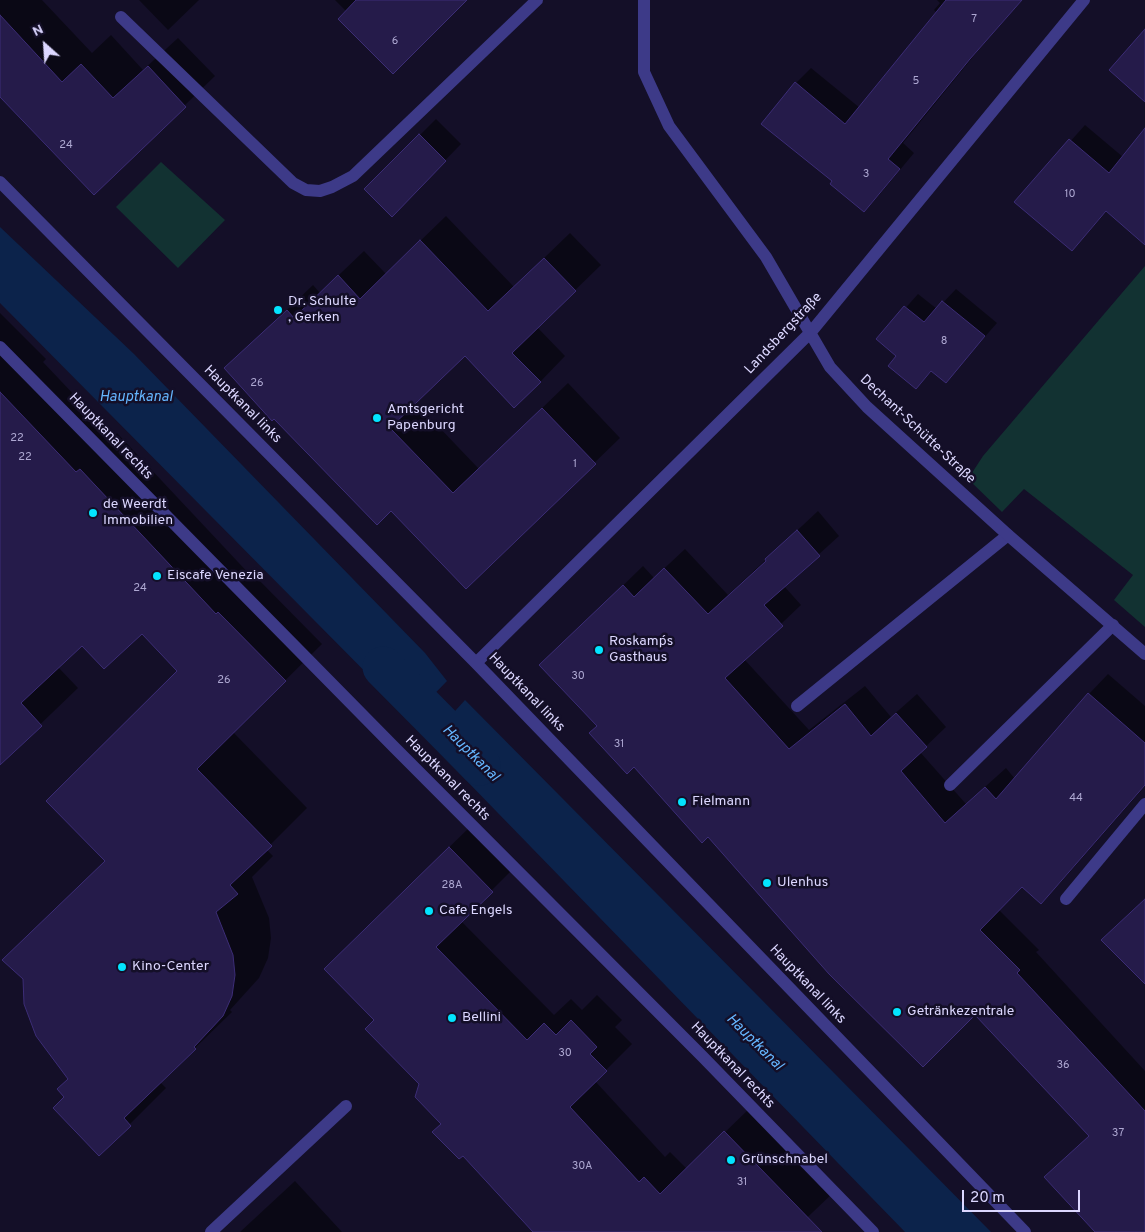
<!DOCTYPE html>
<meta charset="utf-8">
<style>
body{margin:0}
#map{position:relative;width:1145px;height:1232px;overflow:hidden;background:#140f28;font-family:Overpass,sans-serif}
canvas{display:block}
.north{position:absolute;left:20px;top:20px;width:50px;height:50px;-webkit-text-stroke:4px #140f28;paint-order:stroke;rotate:334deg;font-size:14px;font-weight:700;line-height:20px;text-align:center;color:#dcd7ff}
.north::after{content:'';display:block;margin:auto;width:18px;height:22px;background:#dcd7ff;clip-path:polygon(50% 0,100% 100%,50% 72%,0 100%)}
.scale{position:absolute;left:962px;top:1190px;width:118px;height:22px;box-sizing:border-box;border:2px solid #dcd7ff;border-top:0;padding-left:6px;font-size:15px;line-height:18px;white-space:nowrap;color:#dcd7ff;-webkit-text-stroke:4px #140f28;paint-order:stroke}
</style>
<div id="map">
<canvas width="1145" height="1232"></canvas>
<div class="north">N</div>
<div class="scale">20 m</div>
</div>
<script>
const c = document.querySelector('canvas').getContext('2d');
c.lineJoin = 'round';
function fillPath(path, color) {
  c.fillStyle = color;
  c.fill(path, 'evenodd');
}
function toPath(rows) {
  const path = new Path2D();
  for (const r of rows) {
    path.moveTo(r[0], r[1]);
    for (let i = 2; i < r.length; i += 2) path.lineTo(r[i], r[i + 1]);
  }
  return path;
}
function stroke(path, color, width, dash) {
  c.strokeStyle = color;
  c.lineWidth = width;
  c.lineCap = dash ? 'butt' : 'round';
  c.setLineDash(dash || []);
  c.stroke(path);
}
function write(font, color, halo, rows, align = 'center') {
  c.font = font + ' Overpass,sans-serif';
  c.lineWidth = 5;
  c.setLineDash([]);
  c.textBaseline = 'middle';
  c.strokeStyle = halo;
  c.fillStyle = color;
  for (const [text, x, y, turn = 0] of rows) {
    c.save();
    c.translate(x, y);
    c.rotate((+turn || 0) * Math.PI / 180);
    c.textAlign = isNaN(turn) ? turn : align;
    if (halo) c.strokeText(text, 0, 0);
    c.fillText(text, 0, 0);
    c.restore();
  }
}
const green = toPath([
 [161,162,225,220,178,268,116,207],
 [1145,266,1145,627,1114,600,1133,575,1024,489,1002,512,968,479,983,456]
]);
const water = toPath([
 [0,227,134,354,425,653,447,681,411,718,0,303],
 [465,700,761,999,991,1232,905,1232,428,741]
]);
const shadow = toPath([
 [0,0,42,0,92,53,111,35,143,70,178,38,215,76,94,193,0,95],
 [139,0,199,0,168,30],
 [335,0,465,0,347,12],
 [937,0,1022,0,985,42,903,143,914,153,879,195,864,211,833,181,796,83,811,68,860,108,937,13,934,10,940,3],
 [436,119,461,144,392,215,366,189],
 [1085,125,1123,157,1145,130,1145,233,1107,211,1072,250,1016,202],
 [446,216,514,287,570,233,601,265,537,327,565,356,540,382,465,354,415,402,479,469,568,383,620,438,466,587,391,510,226,368,313,285,320,293,364,251,386,274],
 [956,289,997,323,946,381,932,371,916,388,897,355,878,339,918,294,937,309],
 [0,313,46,359,43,362,114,437,117,433,253,578,255,576,322,644,233,732,307,808,266,849,273,856,252,877,269,918,271,938,268,958,259,978,230,1010,232,1012,160,1082,166,1088,99,1155,66,1097,106,860,179,671,142,632,82,644,58,667,78,688,0,763],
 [818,511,839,536,784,586,801,605,744,659,809,730,865,686,891,717,917,694,946,727,920,752,966,804,1006,768,1015,779,1089,694,1108,674,1145,706,1145,786,1061,882,1041,902,1022,886,999,910,1039,950,1036,952,1145,1071,1145,1232,1097,1232,1090,1135,975,1013,708,835,598,725,561,646,643,566,654,578,685,549,728,595],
 [475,822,517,865,461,921,554,1015,571,999,582,1010,597,995,622,1020,615,1027,632,1044,595,1081,665,1157,670,1152,687,1169,751,1107,834,1192,792,1232,534,1232,443,1123,421,1084,375,1021,351,943],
 [295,1181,342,1232,240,1232]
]);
const canal = toPath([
 [383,667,480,765]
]);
const building = toPath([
 [356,0,467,0,393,74,338,19,356,0],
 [946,0,1022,0,970,59,888,159,900,169,864,212,830,184,832,181,761,124,795,82,845,124,946,0],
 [0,15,62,82,81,64,113,98,148,66,186,107,94,195,0,97,0,15],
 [1145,29,1145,102,1109,70,1145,29],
 [1145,128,1145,245,1106,211,1072,251,1014,202,1069,139,1109,173,1145,128],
 [419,134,446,161,392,217,364,189,419,134],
 [420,240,488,311,544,258,576,291,512,353,541,382,514,408,465,356,390,428,453,493,542,408,596,464,466,589,391,511,377,525,274,419,272,421,224,368,287,310,294,318,338,275,360,299,420,240],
 [942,301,985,336,946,383,931,371,916,389,888,366,896,356,876,339,904,306,924,322,942,301],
 [0,392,76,472,80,469,216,614,218,612,286,681,197,769,272,846,230,885,238,894,216,912,233,955,235,975,232,996,223,1016,194,1047,196,1049,124,1118,131,1126,99,1156,53,1108,64,1097,57,1089,68,1079,36,1036,24,1004,23,979,2,960,105,861,46,801,177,671,142,634,104,669,82,646,21,703,42,726,0,765,0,392],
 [797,530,820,556,764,605,783,626,725,678,789,749,845,704,871,736,896,713,927,747,901,771,945,823,985,787,996,799,1088,693,1145,743,1145,785,1041,904,1022,887,980,930,1020,970,1017,973,1145,1111,1145,1232,1095,1232,1044,1177,1089,1136,975,1015,923,1067,829,974,708,837,702,843,634,767,627,774,589,733,597,726,539,665,623,585,634,597,664,568,708,614,766,561,765,559,797,530],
 [449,847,493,892,436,947,527,1040,544,1023,556,1035,571,1020,597,1047,590,1054,607,1071,570,1107,639,1182,644,1177,660,1194,724,1131,822,1232,533,1232,463,1156,459,1159,432,1132,441,1124,415,1097,419,1084,365,1029,374,1020,324,969,449,847],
 [1145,899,1145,984,1101,940,1145,899]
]);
const service = toPath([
 [121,17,293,183,306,190,320,191,332,187,353,176,537,0],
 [797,706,1008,535],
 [950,785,1113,625],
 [1066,899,1145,804],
 [211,1232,346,1106]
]);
const minor = toPath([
 [644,0,644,72,669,126,766,257,830,367,867,407,1008,535,1145,654],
 [0,182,476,663,1025,1232],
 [0,347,395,748,702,1056,873,1232],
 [476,663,811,332,1084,0]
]);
const markers = [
 [278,310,5,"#03e4ff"],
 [377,418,5,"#03e4ff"],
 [93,513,5,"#03e4ff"],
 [157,576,5,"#03e4ff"],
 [599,650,5,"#03e4ff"],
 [682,802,5,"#03e4ff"],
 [767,883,5,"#03e4ff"],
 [429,911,5,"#03e4ff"],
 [122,967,5,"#03e4ff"],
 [897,1012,5,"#03e4ff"],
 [452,1018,5,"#03e4ff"],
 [731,1160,5,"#03e4ff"]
];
const numberNames = [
 ["7",974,20],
 ["6",395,42],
 ["5",916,82],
 ["24",66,146],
 ["3",866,175],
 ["10",1070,195],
 ["8",944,342],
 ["26",257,384],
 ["22",17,439],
 ["22",25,458],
 ["1",575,465],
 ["24",140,589],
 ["30",578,677],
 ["26",224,681],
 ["31",619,745],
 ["44",1076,799],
 ["28A",452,886],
 ["30",565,1054],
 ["36",1063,1066],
 ["37",1118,1134],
 ["30A",582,1167],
 ["31",742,1183]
];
const poiNames = [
 ["Dr. Schulte",288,302],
 [", Gerken",288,318],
 ["Amtsgericht",387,410],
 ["Papenburg",387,426],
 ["de Weerdt",103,505],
 ["Immobilien",103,521],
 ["Eiscafe Venezia",167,576],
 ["Roskamp´s",609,642],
 ["Gasthaus",609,658],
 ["Fielmann",692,802],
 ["Ulenhus",777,883],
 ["Cafe Engels",439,911],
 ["Kino-Center",132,967],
 ["Getränkezentrale",907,1012],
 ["Bellini",462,1018],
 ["Grünschnabel",741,1160]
];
const streetNames = [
 ["Landsbergstraße",784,334,-47],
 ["Hauptkanal links",242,405,45],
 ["Dechant-Schütte-Straße",917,430,43],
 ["Hauptkanal rechts",110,437,46],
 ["Hauptkanal links",526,693,46],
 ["Hauptkanal rechts",447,779,45],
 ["Hauptkanal links",807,985,46],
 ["Hauptkanal rechts",732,1066,46]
];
const waterNames = [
 ["Hauptkanal",136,398],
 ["Hauptkanal",470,754,45],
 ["Hauptkanal",754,1043,45]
];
fillPath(green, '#123232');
fillPath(water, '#0c234b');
fillPath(shadow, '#0007');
stroke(canal, '#0c234b', 41);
fillPath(building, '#251b4a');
stroke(building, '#3c2d76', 1);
stroke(service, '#3d3a88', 12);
stroke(minor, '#3d3a88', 12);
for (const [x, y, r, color] of markers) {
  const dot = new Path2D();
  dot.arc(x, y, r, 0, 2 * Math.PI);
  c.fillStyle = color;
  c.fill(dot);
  stroke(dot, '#140f28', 2);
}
write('11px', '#aea8d2', null, numberNames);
write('14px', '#dcd7ff', '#140f28', poiNames, 'left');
write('14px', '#dcd7ff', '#140f28', streetNames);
write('italic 15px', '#65b6ff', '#140f28', waterNames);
</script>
